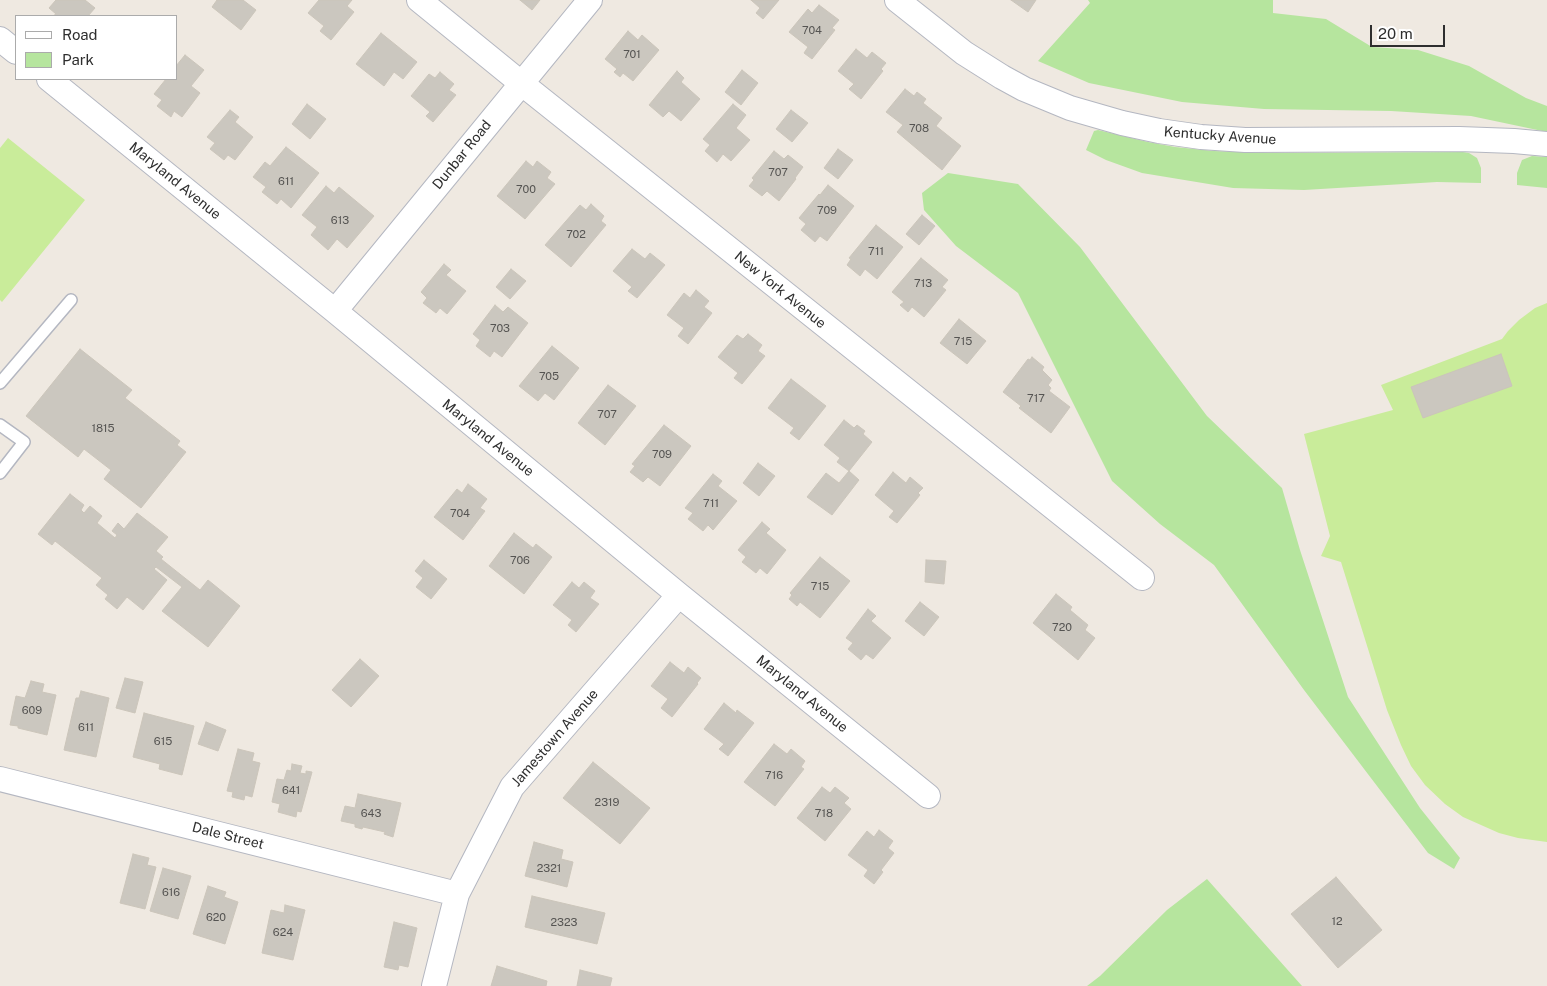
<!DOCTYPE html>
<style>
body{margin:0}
#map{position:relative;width:1547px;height:986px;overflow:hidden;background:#efe9e1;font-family:"Public Sans",sans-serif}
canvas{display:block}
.legend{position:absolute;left:15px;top:15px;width:162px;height:65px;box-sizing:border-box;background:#fff;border:1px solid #ababab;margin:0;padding:6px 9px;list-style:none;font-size:15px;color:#2e2e2e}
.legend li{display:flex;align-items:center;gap:10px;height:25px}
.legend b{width:25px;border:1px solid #ababab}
.scale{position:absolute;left:1370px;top:25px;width:75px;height:22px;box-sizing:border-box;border:2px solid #2e2e2e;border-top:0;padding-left:6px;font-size:15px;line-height:18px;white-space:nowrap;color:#2e2e2e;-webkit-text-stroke:4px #fff;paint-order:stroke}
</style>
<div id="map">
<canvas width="1547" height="986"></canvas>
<ul class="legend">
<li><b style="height:6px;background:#fff"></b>Road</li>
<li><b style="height:14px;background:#b6e59e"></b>Park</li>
</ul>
<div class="scale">20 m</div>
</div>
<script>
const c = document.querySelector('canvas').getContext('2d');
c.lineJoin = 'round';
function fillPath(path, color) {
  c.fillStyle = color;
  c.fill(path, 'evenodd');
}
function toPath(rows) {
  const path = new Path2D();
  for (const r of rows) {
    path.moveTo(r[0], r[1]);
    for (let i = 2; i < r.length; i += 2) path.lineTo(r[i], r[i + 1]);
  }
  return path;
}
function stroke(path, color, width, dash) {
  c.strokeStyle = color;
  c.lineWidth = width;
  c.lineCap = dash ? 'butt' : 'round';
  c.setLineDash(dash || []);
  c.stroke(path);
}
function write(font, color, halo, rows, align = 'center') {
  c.font = font + ' "Public Sans",sans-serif';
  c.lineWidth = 4.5;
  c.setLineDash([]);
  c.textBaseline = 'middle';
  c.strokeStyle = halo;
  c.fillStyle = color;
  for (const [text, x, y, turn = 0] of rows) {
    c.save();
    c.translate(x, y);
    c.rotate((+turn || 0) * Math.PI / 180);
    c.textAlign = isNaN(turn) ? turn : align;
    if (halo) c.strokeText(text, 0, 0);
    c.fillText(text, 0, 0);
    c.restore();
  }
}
const green = toPath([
 [1088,0,1273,0,1273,13,1326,19,1372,47,1418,50,1469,66,1526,98,1547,106,1547,132,1471,116,1391,111,1264,109,1182,102,1089,83,1038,61,1090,3],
 [1098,130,1148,142,1175,147,1214,151,1266,153,1463,152,1469,153,1477,158,1481,168,1481,183,1437,182,1304,190,1233,188,1142,173,1106,160,1086,150,1094,131],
 [1532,156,1547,157,1547,188,1517,185,1517,173,1522,160],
 [948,173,1018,184,1080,247,1207,416,1282,488,1300,550,1348,697,1420,808,1460,858,1454,869,1428,853,1304,690,1214,565,1160,524,1112,481,1018,293,956,246,924,210,922,193],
 [1207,879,1302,986,1087,986,1100,976,1167,910]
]);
const pitch = toPath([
 [8,138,85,200,2,302,0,300,0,148],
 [1547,303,1547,842,1518,838,1499,833,1463,817,1445,804,1425,785,1411,766,1401,745,1387,710,1341,562,1321,556,1330,536,1304,434,1393,410,1381,385,1502,339,1508,331,1519,320,1535,308]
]);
const building = toPath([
 [56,0,85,0,95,8,88,16,53,16,56,14,49,8,56,0],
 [217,0,243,0,256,10,241,30,212,7,217,0],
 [319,0,352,0,347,6,354,12,331,40,320,31,324,26,308,13,319,0],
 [520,0,540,0,532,10,520,0],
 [751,0,779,0,763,19,756,13,760,8,751,0],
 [1011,0,1036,0,1028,12,1011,0],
 [819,5,839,20,832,28,835,30,812,59,804,53,808,47,789,32,808,9,812,13,819,5],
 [628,31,638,40,642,35,659,50,633,81,623,73,620,77,614,72,617,69,605,59,628,31],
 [381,33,417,62,403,79,394,72,384,86,356,64,381,33],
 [856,49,867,58,872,52,886,63,881,69,883,71,861,99,849,89,854,84,838,71,856,49],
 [185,55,204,70,191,86,200,93,182,117,174,111,171,117,157,106,162,100,154,94,166,79,176,79,176,66,185,55],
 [742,70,758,83,741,105,725,92,742,70],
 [677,71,684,78,681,82,700,99,681,121,669,111,663,117,649,105,677,71],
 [440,72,454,84,449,90,456,95,433,122,426,116,430,112,411,96,429,74,435,78,440,72],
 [905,89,914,96,917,92,926,99,923,103,942,118,936,126,961,146,942,170,897,132,903,125,886,112,905,89],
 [307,104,326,119,310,139,292,124,307,104],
 [733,104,746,115,736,128,750,140,731,161,723,154,717,162,705,151,710,145,703,139,733,104],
 [230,110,239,117,235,122,253,137,235,160,228,155,224,160,210,149,215,143,207,137,230,110],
 [791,110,808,123,792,142,776,129,791,110],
 [286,147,319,173,291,208,281,199,277,204,262,192,266,187,253,177,265,162,270,166,286,147],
 [838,149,853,160,838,179,824,168,838,149],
 [774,151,784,159,788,155,803,167,795,178,796,179,779,201,767,191,762,196,749,186,754,180,752,178,774,151],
 [526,161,533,167,537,161,551,172,547,178,555,184,525,219,497,196,526,161],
 [828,185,854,206,827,241,820,236,815,242,801,230,806,224,799,218,819,194,820,195,828,185],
 [326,186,334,193,339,187,374,216,347,248,337,239,328,250,311,235,317,227,302,215,326,186],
 [591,204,604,216,601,221,606,225,571,267,545,245,580,205,586,210,591,204],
 [922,215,935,226,919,245,906,234,922,215],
 [876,225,903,247,877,279,865,269,860,276,847,265,851,259,849,258,876,225],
 [632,249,645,259,650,253,665,265,637,298,628,291,632,287,613,271,632,249],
 [921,258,948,280,942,287,946,290,924,317,912,307,908,312,900,305,904,302,892,292,921,258],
 [444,264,451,270,446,275,466,291,447,314,440,308,436,313,423,303,427,298,421,292,444,264],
 [511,269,526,281,510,299,496,287,511,269],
 [696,290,709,301,704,307,712,313,688,344,678,336,684,328,667,315,684,293,690,298,696,290],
 [495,305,503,312,508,307,528,323,502,357,494,351,490,357,476,346,480,340,473,334,495,305],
 [959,319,986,341,967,364,940,343,959,319],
 [748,334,762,345,758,351,765,356,742,384,734,378,738,373,718,357,737,335,743,339,748,334],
 [552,346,579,368,554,400,545,393,538,401,519,386,552,346],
 [80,349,132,390,125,398,180,441,177,445,186,452,141,508,104,479,111,470,84,449,78,457,26,416,80,349],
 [1501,354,1512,386,1423,418,1411,387,1501,354],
 [1032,357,1044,367,1042,370,1052,380,1048,385,1051,388,1049,391,1070,407,1051,433,1019,408,1021,406,1003,392,1028,359,1030,360,1032,357],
 [791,379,826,406,799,440,790,433,794,428,768,408,791,379],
 [608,385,636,406,605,445,578,423,608,385],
 [844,420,854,428,857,425,865,431,863,434,872,442,849,471,837,462,840,458,824,445,844,420],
 [664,425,691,446,660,486,648,477,643,482,630,472,635,466,632,464,664,425],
 [758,463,775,476,759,496,743,483,758,463],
 [849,471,859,480,832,515,807,497,826,473,839,483,849,471],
 [893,472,906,483,910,477,923,488,918,493,920,495,897,523,889,517,894,511,875,495,893,472],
 [713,474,722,481,718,486,737,501,713,530,708,525,703,531,688,519,693,513,685,508,713,474],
 [468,484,487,499,480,508,485,511,463,540,434,517,457,489,462,493,468,484],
 [70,494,84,505,81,510,84,513,90,506,102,516,97,523,115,538,117,535,112,531,118,523,124,529,137,513,168,537,156,551,163,557,161,559,200,590,208,580,240,606,208,647,162,611,182,587,156,567,154,569,167,580,143,610,127,597,117,609,105,599,108,595,96,585,102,578,55,541,52,545,38,534,70,494],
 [762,522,770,529,766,533,786,550,767,574,760,568,756,573,742,562,746,557,738,550,762,522],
 [514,533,533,548,536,544,552,557,524,594,489,566,514,533],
 [820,557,850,581,820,618,800,602,797,606,789,599,792,595,790,593,820,557],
 [424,560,447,579,431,599,416,587,423,578,415,571,424,560],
 [926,560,946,561,944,584,925,582,926,560],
 [572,582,579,588,584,582,595,591,590,598,599,604,576,632,568,625,572,620,553,605,572,582],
 [1056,594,1072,607,1070,610,1088,625,1085,630,1095,638,1078,660,1033,623,1056,594],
 [920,602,939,617,924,636,905,621,920,602],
 [868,609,876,616,871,621,891,638,873,659,866,654,861,660,848,649,853,643,846,638,868,609],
 [360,659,379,676,351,707,332,690,360,659],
 [670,662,684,673,688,667,701,678,697,683,698,684,672,717,661,708,668,699,651,686,670,662],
 [125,678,143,682,135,713,116,708,125,678],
 [31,681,44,684,42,692,56,695,47,735,18,728,18,726,10,725,16,696,25,698,31,681],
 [81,691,109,698,96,757,64,750,76,698,79,698,81,691],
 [724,703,736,713,737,710,754,723,728,756,719,749,724,744,704,729,724,703],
 [144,713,194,726,182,775,159,769,160,764,133,757,144,713],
 [206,722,226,730,218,751,198,744,206,722],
 [774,744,787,754,791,749,805,761,801,767,804,769,775,806,744,782,774,744],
 [238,749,254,753,252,761,260,763,252,797,245,795,244,800,232,797,233,792,227,791,238,749],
 [593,762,650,808,620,844,563,798,593,762],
 [292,764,302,766,300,773,306,774,306,771,312,772,301,812,297,811,296,817,278,812,280,804,272,802,277,779,284,780,287,770,291,771,292,764],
 [822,787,830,793,835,787,849,798,844,803,851,809,825,841,797,818,822,787],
 [358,794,401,803,393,837,384,834,385,832,363,827,362,829,355,827,355,824,341,821,345,806,355,808,358,794],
 [879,830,893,841,888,848,894,853,881,870,883,872,874,884,864,876,868,870,848,855,867,831,874,837,879,830],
 [534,842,563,850,561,859,573,862,567,887,525,876,534,842],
 [133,854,149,858,147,865,156,867,145,909,120,903,133,854],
 [163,868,191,876,178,919,150,911,163,868],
 [1336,877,1382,930,1338,968,1291,914,1336,877],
 [208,886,226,892,224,897,238,902,225,944,193,934,208,886],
 [532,896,605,913,597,944,525,927,532,896],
 [285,905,305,910,293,960,262,953,271,910,284,913,285,905],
 [394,922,417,928,408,967,399,965,398,970,384,967,394,922],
 [497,966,547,981,546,986,491,986,497,966],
 [580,970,612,978,610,986,577,986,580,970]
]);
const lane = toPath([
 [0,383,71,300],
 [0,425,24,442,0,473]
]);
const street = toPath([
 [419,0,521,83,1142,578],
 [897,0,964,53,1002,77,1024,89,1070,108,1122,123,1159,131,1201,137,1245,140,1459,139,1514,141,1547,144],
 [0,39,16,52],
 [49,79,335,311,679,595,928,796],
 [335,311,590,0],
 [0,779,457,894],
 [434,986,457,894,512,787,679,595]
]);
const numberNames = [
 ["704",812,31],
 ["701",632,55],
 ["708",919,129],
 ["707",778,173],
 ["611",286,182],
 ["700",526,190],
 ["709",827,211],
 ["613",340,221],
 ["702",576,235],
 ["711",876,252],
 ["713",923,284],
 ["703",500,329],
 ["715",963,342],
 ["705",549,377],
 ["717",1036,399],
 ["707",607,415],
 ["1815",103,429],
 ["709",662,455],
 ["711",711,504],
 ["704",460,514],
 ["706",520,561],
 ["715",820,587],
 ["720",1062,628],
 ["609",32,711],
 ["611",86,728],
 ["615",163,742],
 ["716",774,776],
 ["641",291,791],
 ["2319",607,803],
 ["643",371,814],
 ["718",824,814],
 ["2321",549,869],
 ["616",171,893],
 ["620",216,918],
 ["12",1337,922],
 ["2323",564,923],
 ["624",283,933]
];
const streetNames = [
 ["Kentucky Avenue",1220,136,4],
 ["Dunbar Road",462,155,-51],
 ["Maryland Avenue",175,181,39],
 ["New York Avenue",780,290,39],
 ["Maryland Avenue",488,438,39],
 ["Maryland Avenue",802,694,39],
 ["Jamestown Avenue",555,738,-49],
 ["Dale Street",228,836,14]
];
fillPath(green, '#b6e59e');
fillPath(pitch, '#c9ec9a');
fillPath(building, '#cbc7bf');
stroke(building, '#cbc5ba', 1);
stroke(lane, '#b4b7c1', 14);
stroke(street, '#b4b7c1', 26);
stroke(lane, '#fff', 11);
stroke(street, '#fff', 24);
write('11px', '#555452', null, numberNames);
write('14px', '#2e2e2e', '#fff', streetNames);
</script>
